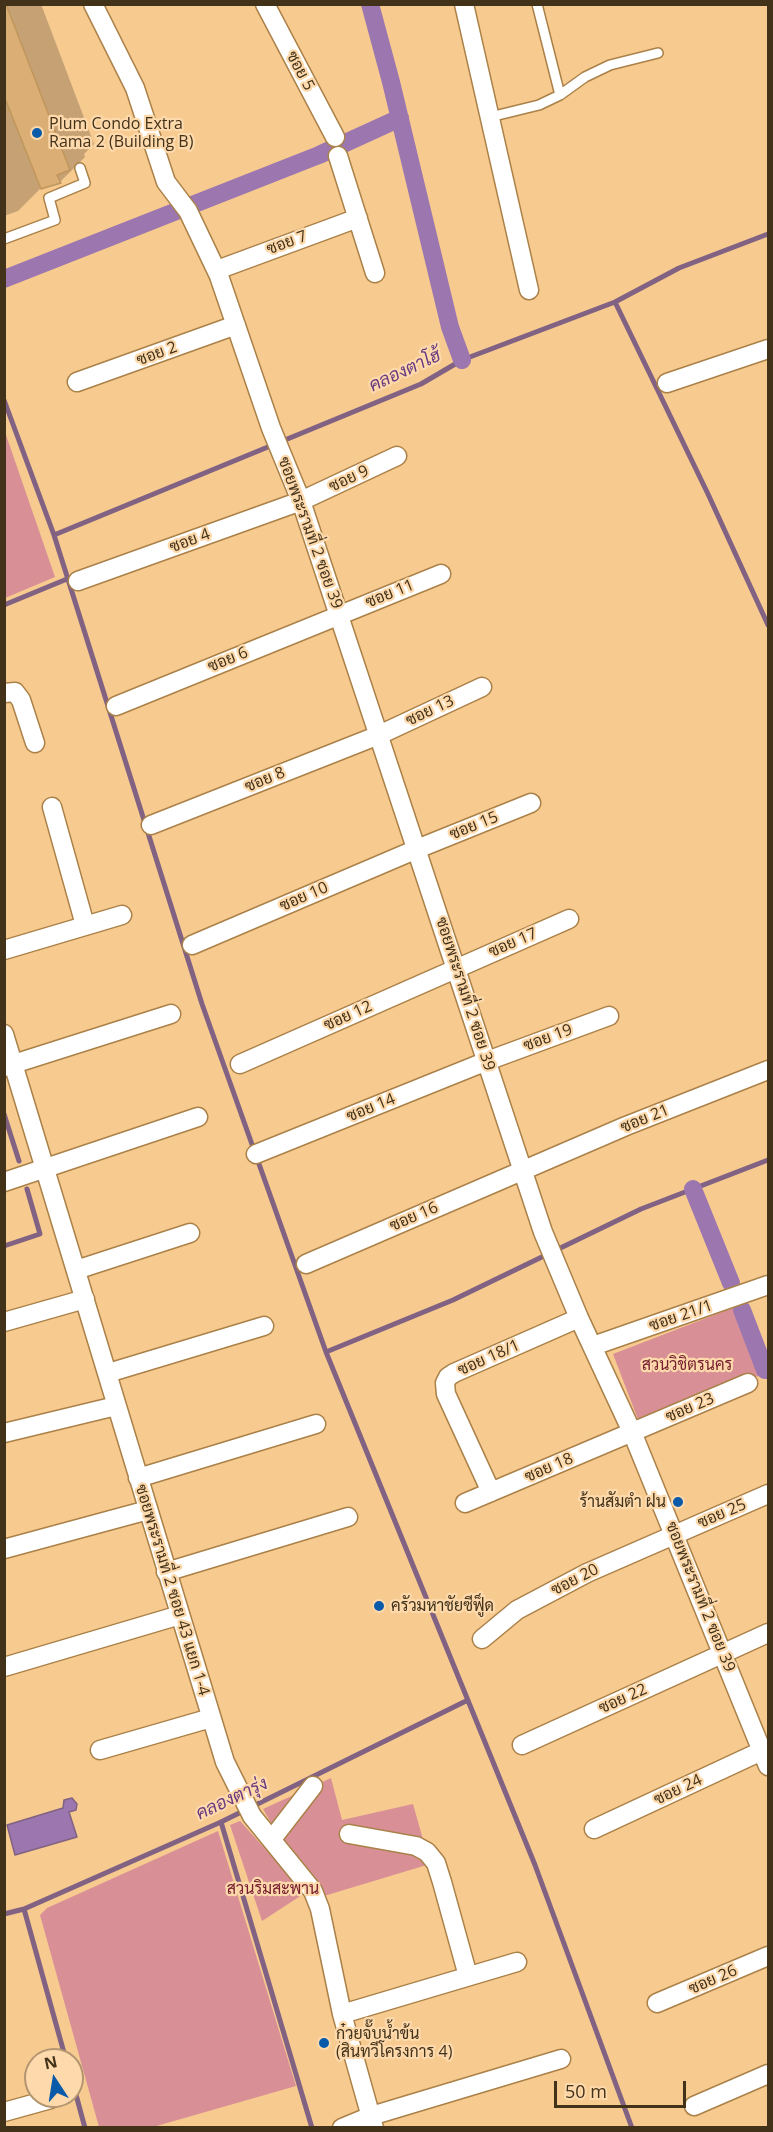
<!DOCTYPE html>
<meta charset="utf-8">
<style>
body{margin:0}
#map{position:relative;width:773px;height:2132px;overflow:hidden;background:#f7ca90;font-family:"Open Sans",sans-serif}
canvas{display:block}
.frame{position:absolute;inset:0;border:6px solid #43321a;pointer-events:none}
.north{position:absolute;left:24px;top:2048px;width:60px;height:60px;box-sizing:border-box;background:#fdd9ab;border:2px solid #b39671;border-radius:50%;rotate:348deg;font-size:16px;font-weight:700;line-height:24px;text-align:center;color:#43321a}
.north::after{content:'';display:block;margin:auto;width:21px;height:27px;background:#095ba9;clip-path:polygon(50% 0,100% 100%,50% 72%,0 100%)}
.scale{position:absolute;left:554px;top:2081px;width:132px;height:27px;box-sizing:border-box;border:3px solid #43321a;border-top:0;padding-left:8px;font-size:18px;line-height:21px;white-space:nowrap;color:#43321a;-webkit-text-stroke:4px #fdd9ab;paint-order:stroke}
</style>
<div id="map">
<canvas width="773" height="2132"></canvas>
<div class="frame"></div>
<div class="north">N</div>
<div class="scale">50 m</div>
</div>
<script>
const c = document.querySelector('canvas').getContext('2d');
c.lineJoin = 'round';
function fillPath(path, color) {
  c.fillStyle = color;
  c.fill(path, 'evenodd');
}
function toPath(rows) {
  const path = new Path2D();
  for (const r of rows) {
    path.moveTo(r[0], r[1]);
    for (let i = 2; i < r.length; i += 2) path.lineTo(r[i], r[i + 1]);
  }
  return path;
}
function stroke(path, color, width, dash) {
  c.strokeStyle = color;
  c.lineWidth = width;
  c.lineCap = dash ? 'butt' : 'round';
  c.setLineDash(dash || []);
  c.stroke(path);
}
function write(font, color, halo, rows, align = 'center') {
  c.font = font + ' "Open Sans",Sarabun,sans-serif';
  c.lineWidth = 4.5;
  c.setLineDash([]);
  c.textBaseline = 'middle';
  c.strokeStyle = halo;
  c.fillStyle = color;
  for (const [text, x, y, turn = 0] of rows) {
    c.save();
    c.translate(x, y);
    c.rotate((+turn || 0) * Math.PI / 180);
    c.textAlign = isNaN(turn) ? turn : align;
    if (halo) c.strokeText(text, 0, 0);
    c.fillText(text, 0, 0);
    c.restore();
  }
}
const green = toPath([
 [5,432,55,577,5,598,4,598],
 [735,1307,761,1375,639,1422,613,1354],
 [331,1778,342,1820,413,1804,430,1864,324,1896,315,1877,273,1826,263,1809],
 [240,1821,305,1893,262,1921,230,1825],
 [218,1831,296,2086,153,2127,99,2127,40,1915,47,1908]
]);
const water = toPath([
 [72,1798,77,1804,76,1810,69,1812,77,1837,15,1855,7,1825,63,1808,64,1800,72,1798]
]);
const shadow = toPath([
 [4,4,41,4,94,144,84,154,85,157,60,182,41,188,18,211,4,216]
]);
const stream = toPath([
 [615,302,708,494,768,625],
 [4,400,54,535,202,1004,326,1352,535,1865,632,2128],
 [54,535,421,384,462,360,615,302,679,268,768,234],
 [4,605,67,579],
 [4,1114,19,1161],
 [4,1246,40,1234,27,1189],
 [326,1352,453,1300,641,1209,768,1160],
 [221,1822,312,2128],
 [24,1909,66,2060],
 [4,1914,24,1909,221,1822,468,1700],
 [72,2080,85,2128]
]);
const canal = toPath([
 [370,4,391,82,450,327,462,360],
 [4,279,319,155,400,118],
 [693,1189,731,1283],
 [742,1310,765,1370]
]);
const building = toPath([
 [4,4,6,4,70,170,57,175,61,183,41,189,4,96,4,4]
]);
const service = toPath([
 [537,4,560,95],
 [490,117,539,105,560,95,585,77,610,65,658,53],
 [4,239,55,220,49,198,85,183,80,168]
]);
const minor = toPath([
 [93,4,135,88,166,182,188,211,219,276,271,428,301,501,543,1232,579,1318,632,1432,768,1766],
 [265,4,335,137],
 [464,4,529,290],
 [338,156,375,273],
 [217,270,358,218],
 [77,382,236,325],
 [667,383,768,349],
 [78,581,301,501,397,456],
 [4,693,15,692,21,700,35,743],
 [116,706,441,574],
 [52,807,85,925],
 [151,825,379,735,482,687],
 [192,945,417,849,531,803],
 [4,950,122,915],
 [4,1034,225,1762,252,1816,313,1891,320,1909,342,2014,374,2128],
 [240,1064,569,919],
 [4,1067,171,1014],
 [256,1154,487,1061,609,1016],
 [4,1182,198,1117],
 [306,1264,626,1126,768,1070],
 [76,1270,190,1233],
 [4,1322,85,1299],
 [593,1346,768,1285],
 [108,1373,264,1326],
 [4,1433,116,1406],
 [138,1478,316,1424],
 [491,1492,446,1394,445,1383,448,1377,454,1373,579,1318],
 [465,1503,748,1383],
 [4,1549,148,1510],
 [166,1572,348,1517],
 [482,1639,517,1610,587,1573,768,1494],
 [4,1667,180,1615],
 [522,1745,768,1633],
 [100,1750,211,1718],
 [594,1829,768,1748],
 [349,1834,416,1846,427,1852,436,1863,442,1882,468,1976],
 [272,1839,313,1786],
 [657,2003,768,1956],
 [342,2014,517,1962],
 [694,2106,768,2074],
 [4,2112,51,2099],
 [342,2128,371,2116,561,2059]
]);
const markers = [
 [37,133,6,"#095ba9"],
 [678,1502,6,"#095ba9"],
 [379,1606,6,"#095ba9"],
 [324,2043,6,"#095ba9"]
];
const streetNames = [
 ["ซอย 5",300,71,62],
 ["ซอย 7",287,243,-20],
 ["ซอย 2",157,354,-20],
 ["ซอย 9",349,479,-25],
 ["ซอยพระรามที่ 2 ซอย 39",310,533,70],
 ["ซอย 4",190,541,-20],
 ["ซอย 11",390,594,-22],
 ["ซอย 6",228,660,-22],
 ["ซอย 13",430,711,-25],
 ["ซอย 8",265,780,-22],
 ["ซอย 15",474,826,-22],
 ["ซอย 10",304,897,-23],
 ["ซอย 17",513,943,-23],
 ["ซอยพระรามที่ 2 ซอย 39",465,994,72],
 ["ซอย 12",348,1016,-24],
 ["ซอย 19",548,1038,-20],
 ["ซอย 14",371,1108,-22],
 ["ซอย 21",645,1119,-22],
 ["ซอย 16",414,1217,-23],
 ["ซอย 21/1",681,1316,-19],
 ["ซอย 18/1",489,1358,-24],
 ["ซอย 23",690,1408,-23],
 ["ซอย 18",549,1468,-23],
 ["ซอย 25",722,1514,-23],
 ["ซอย 20",575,1580,-27],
 ["ซอยพระรามที่ 2 ซอย 43 แยก 1-4",172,1590,73],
 ["ซอยพระรามที่ 2 ซอย 39",700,1597,68],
 ["ซอย 22",623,1699,-24],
 ["ซอย 24",678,1790,-25],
 ["ซอย 26",713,1980,-23]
];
const poiNames = [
 ["Plum Condo Extra",49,124],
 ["Rama 2 (Building B)",49,142],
 ["ร้านสัมตำ ฝน",666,1502,"right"],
 ["ครัวมหาชัยซีฟู็ด",391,1606],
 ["ก๋วยจั๊บน้ำข้น",336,2034],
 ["(สินทวีโครงการ 4)",336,2052]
];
const parkNames = [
 ["สวนวิชิตรนคร",687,1365],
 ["สวนริมสะพาน",273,1889]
];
const waterNames = [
 ["คลองตาโฮ้",405,371,-25],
 ["คลองตารุ่ง",232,1799,-25]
];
fillPath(green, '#d89096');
fillPath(water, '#9c77af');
stroke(water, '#816282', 1.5);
fillPath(shadow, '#0003');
stroke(stream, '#816282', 5);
stroke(canal, '#9c77af', 18);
fillPath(building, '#daae75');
stroke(building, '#c0965d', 1.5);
stroke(service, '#aa8148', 12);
stroke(minor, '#aa8148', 21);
stroke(service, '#fff', 9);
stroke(minor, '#fff', 18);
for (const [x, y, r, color] of markers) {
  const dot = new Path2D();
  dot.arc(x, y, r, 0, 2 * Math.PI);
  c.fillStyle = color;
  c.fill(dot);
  stroke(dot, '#fdd9ab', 2);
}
write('16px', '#43321a', '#fdd9ab', streetNames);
write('16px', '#43321a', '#fdd9ab', poiNames, 'left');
write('16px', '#761d2f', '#fdd9ab', parkNames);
write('italic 18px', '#693a80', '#fdd9ab', waterNames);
</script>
